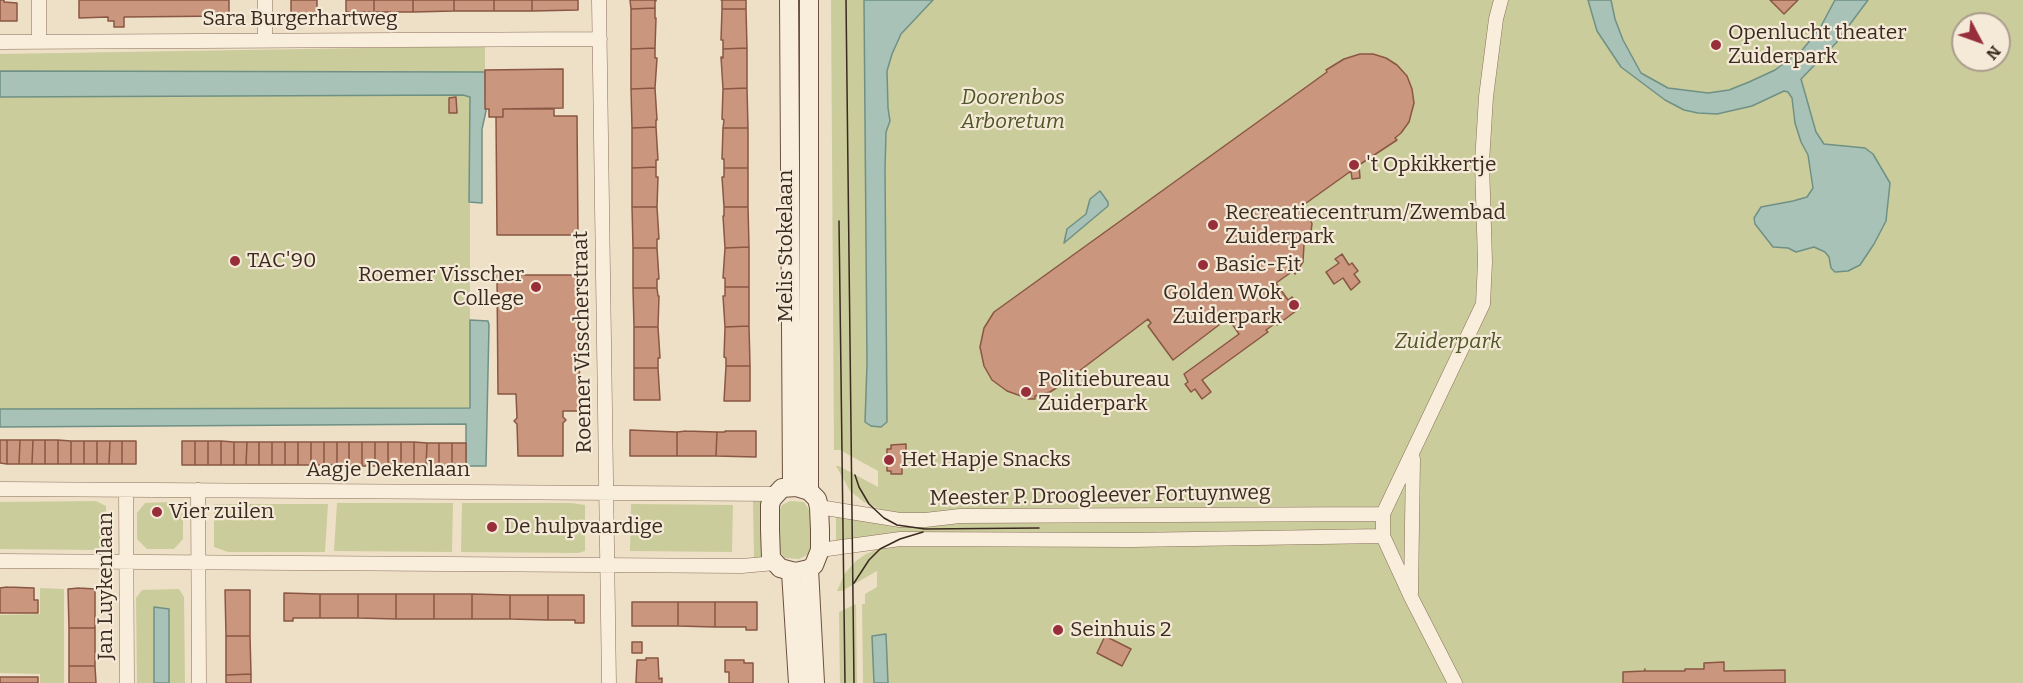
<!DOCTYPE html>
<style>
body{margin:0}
#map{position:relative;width:2023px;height:683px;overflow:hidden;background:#eedfc7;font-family:Bitter,serif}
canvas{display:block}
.north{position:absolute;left:1951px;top:12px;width:60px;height:60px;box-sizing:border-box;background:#f5ead7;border:2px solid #aa9d8e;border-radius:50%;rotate:131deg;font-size:16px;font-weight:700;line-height:24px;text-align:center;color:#3a2a20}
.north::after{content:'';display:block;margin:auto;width:21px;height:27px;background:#982e39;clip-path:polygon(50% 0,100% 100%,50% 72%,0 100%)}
</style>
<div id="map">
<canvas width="2023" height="683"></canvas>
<div class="north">N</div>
</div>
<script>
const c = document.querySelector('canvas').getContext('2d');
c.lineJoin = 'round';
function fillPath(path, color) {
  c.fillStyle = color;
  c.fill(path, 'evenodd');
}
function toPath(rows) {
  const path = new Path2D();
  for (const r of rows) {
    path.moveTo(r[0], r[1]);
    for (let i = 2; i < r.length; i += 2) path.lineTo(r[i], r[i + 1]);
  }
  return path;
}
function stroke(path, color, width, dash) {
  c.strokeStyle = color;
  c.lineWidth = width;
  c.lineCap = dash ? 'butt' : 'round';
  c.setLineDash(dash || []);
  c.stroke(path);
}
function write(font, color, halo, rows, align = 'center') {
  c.font = font + ' Bitter,serif';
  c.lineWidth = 4.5;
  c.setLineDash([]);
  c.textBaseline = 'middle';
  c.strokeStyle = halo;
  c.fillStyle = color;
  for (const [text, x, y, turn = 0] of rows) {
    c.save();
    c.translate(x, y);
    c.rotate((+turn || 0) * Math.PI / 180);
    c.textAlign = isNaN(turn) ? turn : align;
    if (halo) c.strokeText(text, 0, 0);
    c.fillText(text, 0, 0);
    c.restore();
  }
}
const green = toPath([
 [831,0,864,0,867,364,865,421,871,426,877,427,873,0,2023,0,2023,683,863,683,862,604,865,604,865,594,877,587,877,571,842,591,837,591,845,573,856,561,866,554,878,549,879,535,836,543,836,515,879,522,879,509,864,502,850,491,836,466,839,466,878,487,878,471,840,450,834,450],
 [1963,24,1999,24,1999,60,1963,60],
 [485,46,485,72,0,71,0,54],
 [463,95,470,97,470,408,0,409,0,97],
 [753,499,762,501,764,555,762,559,754,559],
 [96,501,106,506,106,546,97,550,0,549,0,502],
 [790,501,804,502,811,513,811,550,809,554,799,559,785,558,778,549,779,512,782,505],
 [171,502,183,514,183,539,174,549,147,549,137,539,137,513,145,503],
 [337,503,453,503,452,552,334,551],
 [462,503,571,503,585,505,585,551,578,553,461,552],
 [214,504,328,504,325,552,228,552,214,547],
 [631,504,733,505,732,552,630,551],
 [40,588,64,589,64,683,40,683,40,674,0,673,0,615,40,614],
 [179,589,184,597,185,683,169,683,169,609,154,607,154,683,137,683,136,598,142,590],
 [856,604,857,683,840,683,839,612]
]);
const water = toPath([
 [864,0,933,0,901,34,892,54,887,71,888,108,890,121,886,132,885,170,887,422,881,427,871,426,865,422,867,364,864,0],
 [1588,0,1611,0,1615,19,1623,40,1641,73,1668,88,1708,93,1729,90,1749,82,1775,70,1803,49,1820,28,1835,0,1868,0,1836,43,1801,79,1816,132,1824,144,1865,148,1873,154,1890,183,1886,221,1874,244,1860,265,1848,271,1835,272,1831,268,1829,257,1825,252,1814,247,1796,252,1788,248,1773,247,1755,224,1754,218,1761,207,1793,201,1807,197,1813,188,1808,155,1801,142,1795,123,1792,98,1788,92,1784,91,1752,106,1717,114,1698,113,1684,110,1665,100,1621,67,1597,31,1588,0],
 [0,71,485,72,486,111,482,129,482,203,469,202,470,97,463,95,0,97,0,71],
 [1100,191,1108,202,1108,206,1064,243,1067,229,1086,214,1090,199,1100,191],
 [470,320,488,321,489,325,486,466,466,466,466,424,0,427,0,409,470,408,470,320],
 [154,607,169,609,169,683,154,683,154,607],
 [886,634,888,683,874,683,872,636,886,634]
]);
const building = toPath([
 [0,0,4,0,4,2,17,3,17,21,0,21,0,0],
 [79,0,229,0,229,16,124,17,124,27,114,27,114,21,108,21,108,17,79,18,79,0],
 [291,0,317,0,317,18,291,18,291,0],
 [346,0,374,0,374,12,346,12,346,0],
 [374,0,413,0,413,12,374,12,374,0],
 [413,0,454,0,454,11,413,12,413,0],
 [454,0,494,0,494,11,454,11,454,0],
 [494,0,532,0,532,11,494,11,494,0],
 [532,0,578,0,578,10,532,11,532,0],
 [630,0,656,0,656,1,655,1,655,8,631,9,630,0],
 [721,0,746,0,746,9,722,9,722,0,721,0],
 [1770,0,1798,0,1784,14,1770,0],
 [655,8,655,18,656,18,655,48,631,49,631,9,655,8],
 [722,9,746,9,747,48,723,49,723,40,721,40,722,9],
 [655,48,655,58,657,58,655,88,631,89,631,49,655,48],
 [747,48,747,88,723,89,721,57,723,58,723,49,747,48],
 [1360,54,1373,54,1386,58,1397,65,1407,76,1412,89,1414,103,1409,122,1401,133,1395,138,1397,140,1359,165,1360,178,1352,179,1351,171,1302,206,1309,213,1312,224,1311,231,1304,244,1303,262,1295,274,1293,271,1276,283,1288,300,1292,297,1300,308,1277,325,1276,323,1266,330,1268,332,1202,380,1211,392,1202,399,1195,389,1191,392,1185,384,1188,382,1184,374,1239,334,1228,318,1173,360,1148,326,1151,323,1148,319,1058,387,1050,392,1035,396,1035,399,1028,399,1028,396,1021,396,1007,391,992,380,984,366,980,347,984,328,994,312,1327,72,1326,70,1344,59,1360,54],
 [563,69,563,108,503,109,503,117,489,117,489,109,485,109,485,70,563,69],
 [655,88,657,120,656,120,656,127,632,128,631,89,655,88],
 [747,88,748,128,723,128,724,120,722,119,723,89,747,88],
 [456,97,457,113,449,113,449,98,456,97],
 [503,109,554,109,554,116,577,116,578,235,497,235,496,117,503,117,503,109],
 [656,127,658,160,656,160,656,167,632,168,632,128,656,127],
 [723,128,748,128,748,168,724,168,724,159,722,159,723,128],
 [656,167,656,177,658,177,657,207,632,207,632,168,656,167],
 [724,168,748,168,748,207,724,207,722,177,724,177,724,168],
 [632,207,657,207,659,239,657,239,657,248,633,248,632,207],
 [724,207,748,207,749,247,725,248,723,216,724,216,724,207],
 [749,247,749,287,725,287,725,278,723,278,725,248,749,247],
 [633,248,657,248,659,279,657,279,657,288,633,288,633,248],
 [1342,254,1349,265,1352,263,1358,271,1354,274,1360,282,1351,290,1343,278,1334,284,1326,272,1339,263,1335,259,1342,254],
 [497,275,578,275,580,411,563,411,563,417,566,420,563,423,563,456,518,456,517,424,514,421,517,418,516,394,498,394,497,275],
 [725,287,749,287,749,326,725,327,723,296,725,296,725,287],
 [633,288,657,288,658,296,659,296,658,327,634,327,633,288],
 [749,326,750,366,726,366,726,358,724,357,725,327,749,326],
 [634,327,658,327,660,358,658,358,658,368,634,368,634,327],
 [726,366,750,366,750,401,724,401,726,366],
 [634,368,658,368,660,400,634,400,634,368],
 [630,430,677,432,677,456,630,456,630,430],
 [686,431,717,432,716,456,677,456,677,432,686,431],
 [725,431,756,431,756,457,716,456,717,432,725,432,725,431],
 [0,440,7,440,7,464,0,463,0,440],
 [7,440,20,440,19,464,7,464,7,440],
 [20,440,33,440,32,464,19,464,20,440],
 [33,440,45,440,45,464,32,464,33,440],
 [45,440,58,440,58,464,45,464,45,440],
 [58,440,71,441,71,464,58,464,58,440],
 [71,441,84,441,84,464,71,464,71,441],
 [84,441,97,441,97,464,84,464,84,441],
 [97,441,110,441,109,464,97,464,97,441],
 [110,441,122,441,122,464,109,464,110,441],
 [122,441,136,441,136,464,122,464,122,441],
 [182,441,195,441,195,465,182,465,182,441],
 [195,441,208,441,208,465,195,465,195,441],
 [208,441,221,441,221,465,208,465,208,441],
 [221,441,234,442,234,465,221,465,221,441],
 [234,442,247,442,246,465,234,465,234,442],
 [247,442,259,442,259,465,246,465,247,442],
 [259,442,272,442,272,465,259,465,259,442],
 [272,442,285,442,285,465,272,465,272,442],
 [285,442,298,442,298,465,285,465,285,442],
 [298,442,311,442,311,465,298,465,298,442],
 [311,442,324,442,324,465,311,465,311,442],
 [324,442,337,442,337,465,324,465,324,442],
 [337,442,349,442,349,466,337,465,337,442],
 [349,442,362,442,362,466,349,466,349,442],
 [362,442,375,442,375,466,362,466,362,442],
 [375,442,388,442,388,466,375,466,375,442],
 [388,442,401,442,401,466,388,466,388,442],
 [401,442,414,442,414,466,401,466,401,442],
 [414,442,427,443,426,466,414,466,414,442],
 [427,443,439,443,439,466,426,466,427,443],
 [439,443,452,443,452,466,439,466,439,443],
 [452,443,466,443,466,466,452,466,452,443],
 [906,444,906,466,902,466,902,474,891,474,891,471,887,471,887,449,891,449,891,445,906,444],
 [7,587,34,588,34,600,38,600,38,613,0,613,0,588,7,587],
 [79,588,95,589,95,628,69,628,68,589,79,588],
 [225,590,250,590,250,636,226,636,225,590],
 [284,593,320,594,320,618,293,618,293,621,284,621,284,593],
 [320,594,358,594,358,618,320,618,320,594],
 [358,594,396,594,396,619,358,618,358,594],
 [396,594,434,594,434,619,396,619,396,594],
 [434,594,472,594,472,619,434,619,434,594],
 [472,594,510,595,510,619,472,619,472,594],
 [510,595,548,595,548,620,510,619,510,595],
 [548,595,584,595,584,623,575,623,575,620,548,620,548,595],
 [632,602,678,602,678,626,632,626,632,602],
 [678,602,715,602,715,627,678,626,678,602],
 [715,602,757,602,757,630,746,630,746,627,715,627,715,602],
 [69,628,95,628,95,666,69,666,69,628],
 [226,636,250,636,251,674,226,675,226,636],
 [1105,636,1131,649,1122,666,1097,653,1105,636],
 [632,642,642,642,642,653,632,653,632,642],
 [646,658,658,658,659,679,662,678,662,683,636,683,637,660,646,660,646,658],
 [725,660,744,660,744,663,753,663,753,683,729,683,729,672,725,672,725,660],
 [1724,662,1724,671,1785,670,1785,683,1623,683,1623,672,1644,671,1645,669,1644,671,1685,671,1685,669,1704,669,1704,663,1724,662],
 [69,666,95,666,96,683,69,683,69,666],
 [251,674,251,683,226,683,226,675,251,674],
 [0,677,38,677,38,683,0,683,0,677]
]);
const street = toPath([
 [599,0,609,683],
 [265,40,265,0],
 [0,42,600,39],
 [39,42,39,0],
 [0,489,776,494],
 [126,490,127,683],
 [198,490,199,683],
 [819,507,900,520,925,520,960,516,1383,514],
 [820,550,900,539,1131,540,1383,536],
 [0,561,742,566,775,563],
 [1411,593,1413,459],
 [1455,683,1411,597,1383,536,1383,514,1483,304,1485,262,1482,162,1486,97,1496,19,1501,0]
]);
const secondary = toPath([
 [789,0,792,487],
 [809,0,809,491],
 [796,487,809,491,817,499,819,507,820,530,820,550,814,565,809,569,795,572,780,568,771,558,770,530,770,505,772,499,782,488,796,487],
 [809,569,815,683],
 [791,572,798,683]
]);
const tram = toPath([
 [846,0,854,683],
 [839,221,845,683],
 [855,475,859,487,869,504,884,518,897,525,925,529,1039,528],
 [854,583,869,560,880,549,900,539,923,532]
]);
const markers = [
 [1716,45,6,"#982e39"],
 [1354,165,6,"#982e39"],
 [1213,225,6,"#982e39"],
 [235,261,6,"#982e39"],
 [1203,265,6,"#982e39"],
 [536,287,6,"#982e39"],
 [1294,305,6,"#982e39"],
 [1026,392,6,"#982e39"],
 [889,460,6,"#982e39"],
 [157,512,6,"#982e39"],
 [492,527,6,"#982e39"],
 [1058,630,6,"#982e39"]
];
const streetNames = [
 ["Sara Burgerhartweg",300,19],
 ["Melis Stokelaan",786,246,-90],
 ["Roemer Visscherstraat",583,342,-91],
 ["Aagje Dekenlaan",388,470],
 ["Meester P. Droogleever Fortuynweg",1100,496,-1],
 ["Jan Luykenlaan",106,586,-90]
];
const poiNames = [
 ["Openlucht theater",1728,33],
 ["Zuiderpark",1728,57],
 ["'t Opkikkertje",1366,165],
 ["Recreatiecentrum/Zwembad",1225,213],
 ["Zuiderpark",1225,237],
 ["TAC'90",247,261],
 ["Basic-Fit",1215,265],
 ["Roemer Visscher",524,275,"right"],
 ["College",524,299,"right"],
 ["Golden Wok",1282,293,"right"],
 ["Zuiderpark",1282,317,"right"],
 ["Politiebureau",1038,380],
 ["Zuiderpark",1038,404],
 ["Het Hapje Snacks",901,460],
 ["Vier zuilen",169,512],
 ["De hulpvaardige",504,527],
 ["Seinhuis 2",1070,630]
];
const parkNames = [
 ["Doorenbos",1013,98],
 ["Arboretum",1013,122],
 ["Zuiderpark",1448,342]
];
fillPath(green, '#cbcc9b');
fillPath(water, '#a8c2b8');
stroke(water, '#6f9185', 1.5);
fillPath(building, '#cb967e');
stroke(building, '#895743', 1.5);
stroke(street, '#8a705d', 15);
stroke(secondary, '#6c5140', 20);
stroke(street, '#f9eddb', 14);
stroke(secondary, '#f9eddb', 18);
stroke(tram, '#3a2a20', 1.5);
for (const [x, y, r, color] of markers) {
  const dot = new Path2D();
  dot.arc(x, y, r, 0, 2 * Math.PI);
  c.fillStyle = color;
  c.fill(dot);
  stroke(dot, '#f5ead7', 2);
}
write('21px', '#3a2a20', '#f5ead7', streetNames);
write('21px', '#3a2a20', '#f5ead7', poiNames, 'left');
write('italic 21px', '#4f5627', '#f5ead7', parkNames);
</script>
